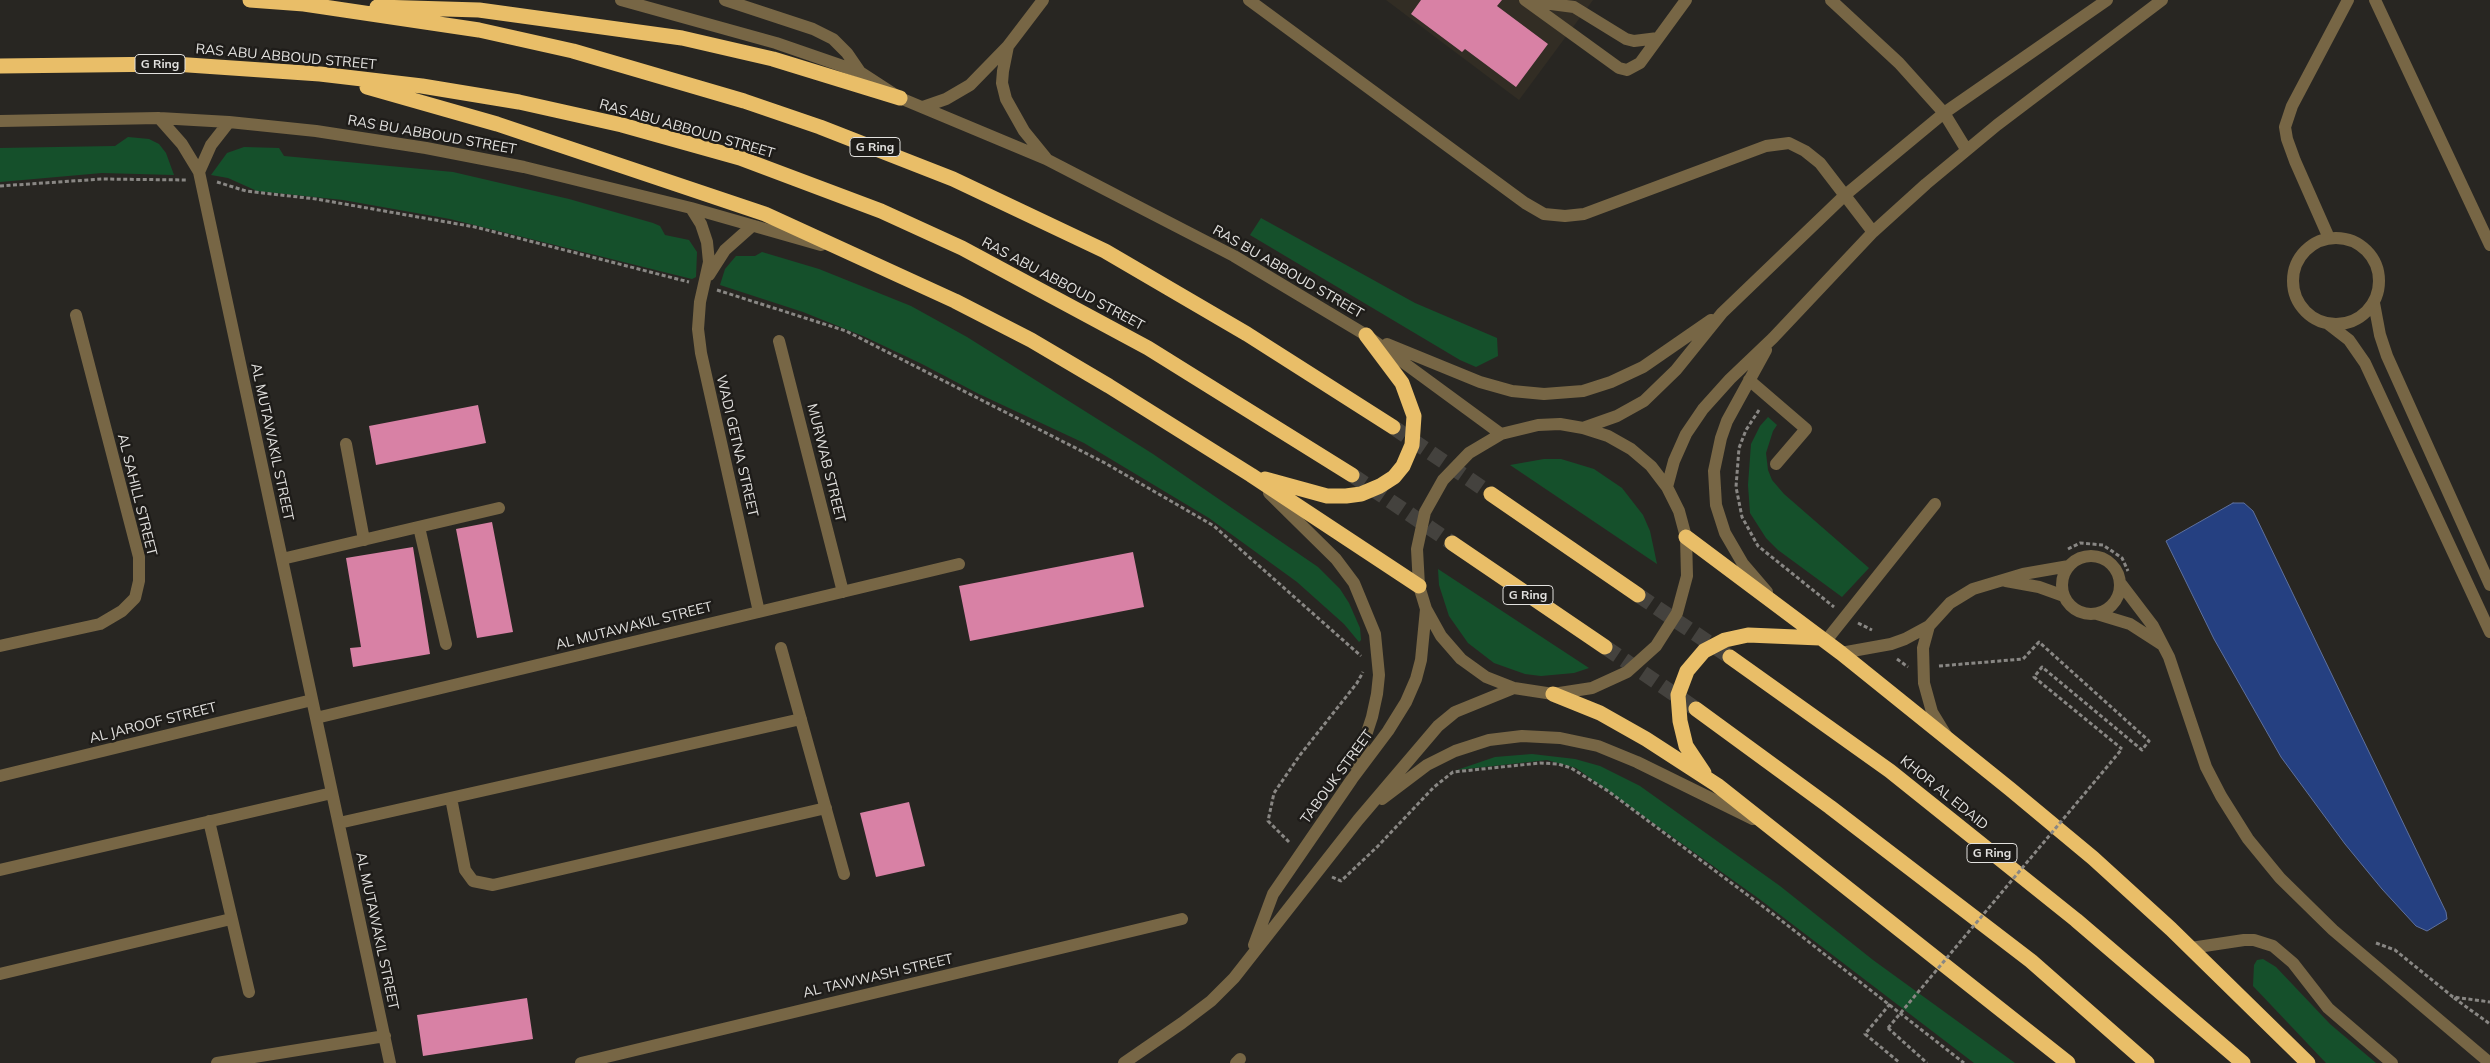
<!DOCTYPE html>
<style>
body{margin:0}
canvas{display:block;background:#282622}
</style>
<canvas width="2490" height="1063"></canvas>
<script>
const c = document.querySelector('canvas').getContext('2d');
c.lineJoin = 'round';
function fillPath(path, color) {
  c.fillStyle = color;
  c.fill(path, 'evenodd');
}
function toPath(rows) {
  const path = new Path2D();
  for (const r of rows) {
    if (r.length === 3) {
      path.moveTo(r[0] + r[2], r[1]);
      path.arc(r[0], r[1], r[2], 0, 2 * Math.PI);
      continue;
    }
    path.moveTo(r[0], r[1]);
    for (let i = 2; i < r.length; i += 2) path.lineTo(r[i], r[i + 1]);
  }
  return path;
}
function stroke(path, color, width, dash) {
  c.strokeStyle = color;
  c.lineWidth = width;
  c.lineCap = dash ? 'butt' : 'round';
  c.setLineDash(dash || []);
  c.stroke(path);
}
function write(font, color, halo, rows, align = 'center') {
  c.font = font + ' Mulish,sans-serif';
  c.lineWidth = 5;
  c.setLineDash([]);
  c.textBaseline = 'middle';
  c.strokeStyle = halo;
  c.fillStyle = color;
  for (const [text, x, y, turn = 0] of rows) {
    c.save();
    c.translate(x, y);
    c.rotate((+turn || 0) * Math.PI / 180);
    c.textAlign = isNaN(turn) ? turn : align;
    if (halo) c.strokeText(text, 0, 0);
    c.fillText(text, 0, 0);
    c.restore();
  }
}
const built = toPath([
 [1386,0,1593,0,1519,100]
]);
const green = toPath([
 [128,137,149,139,159,144,166,153,174,175,102,173,0,182,0,148,115,146],
 [244,147,279,148,284,156,453,172,569,199,653,223,660,226,665,235,689,240,697,252,696,277,692,279,450,219,343,200,257,191,228,178,211,175,227,153],
 [1261,218,1415,303,1497,338,1498,356,1476,367,1460,360,1250,235],
 [762,252,819,269,911,306,967,337,1153,454,1318,567,1340,589,1349,603,1360,628,1361,640,1359,642,1344,624,1297,582,1209,518,1084,443,979,394,922,364,863,336,803,312,720,285,725,269,736,256,755,256],
 [1768,417,1777,425,1773,431,1766,453,1768,470,1772,480,1784,494,1869,568,1842,597,1778,550,1766,538,1750,513,1748,485,1751,444,1760,426],
 [1544,459,1561,459,1594,469,1622,488,1643,515,1650,531,1657,564,1510,465],
 [1438,569,1589,668,1574,673,1541,676,1525,674,1494,663,1468,643,1449,616,1439,585],
 [1532,754,1575,759,1600,766,1640,786,1780,886,1873,960,2015,1063,1974,1063,1758,898,1576,768,1547,760,1457,770,1495,757],
 [2263,959,2276,967,2330,1024,2376,1063,2326,1063,2253,986,2254,965,2257,960]
]);
const water = toPath([
 [2233,503,2244,503,2253,511,2446,912,2447,919,2427,931,2416,926,2382,889,2345,844,2281,757,2214,639,2166,541,2233,503]
]);
const building = toPath([
 [1421,0,1502,0,1497,6,1548,44,1516,87,1465,49,1462,52,1411,14],
 [478,405,486,443,376,465,369,426],
 [492,522,513,632,477,638,456,529],
 [413,547,430,654,353,667,350,648,361,647,346,558],
 [1133,552,1144,607,970,641,959,586],
 [909,802,925,866,876,877,860,813],
 [527,998,533,1039,423,1056,417,1015]
]);
const highwayTunnel = toPath([
 [1393,427,1491,494],
 [1352,475,1452,543],
 [1638,595,1730,657],
 [1605,647,1696,709]
]);
const path = toPath([
 [217,182,246,191,316,199,475,227,689,282],
 [0,186,102,179,186,180],
 [717,290,846,331,1105,463,1214,526,1361,656],
 [1759,410,1746,430,1739,448,1736,487,1742,517,1758,546,1834,607],
 [2068,549,2080,543,2103,545,2122,558,2128,571],
 [1858,623,1872,630],
 [1897,659,1908,667],
 [1939,666,2023,659,2039,642,2149,741,2142,750,2042,667,2034,677,2122,749],
 [1289,842,1268,821,1274,793,1300,755,1357,683,1363,672],
 [1332,877,1341,881,1378,846,1434,787,1453,772,1540,763,1558,764,1571,768,1608,791,1773,914,1964,1063],
 [2376,943,2395,950,2453,997,2490,1002],
 [2454,998,2490,1024],
 [1890,1004,1865,1034,1900,1063],
 [1888,1028,1927,1063]
]);
const minor = toPath([
 [621,0,776,43,860,72,900,98,1046,159,1234,256,1366,335,1501,434],
 [725,0,813,29,833,39,847,53,860,72],
 [1249,0,1525,203,1544,214,1565,216,1584,214,1766,146,1789,143,1805,151,1820,163,1873,232],
 [1525,0,1619,68,1627,70,1640,63,1686,0],
 [1831,0,1899,63,1944,113,1966,149],
 [2375,0,2490,245],
 [1528,1,1574,7,1626,39,1634,41,1658,38],
 [1008,46,1003,71,1002,83,1006,99,1024,131,1046,158],
 [923,107,946,99,970,85,1008,46,1043,0],
 [159,118,182,144,199,172,390,1063],
 [0,121,159,118,229,122,316,131,426,148,524,167,691,208,821,245],
 [199,172,211,145,229,122],
 [691,208,701,224,707,242,709,262,700,302,698,329,701,353,759,612],
 [2329,238,2295,161,2287,139,2285,127,2292,106,2348,0],
 [2336,281,43],
 [709,275,725,250,752,226],
 [2374,303,2380,335,2387,356,2490,585],
 [2327,323,2349,340,2365,363,2490,632],
 [779,341,843,592],
 [1387,344,1480,382,1512,391,1544,394,1583,391,1611,382,1643,367,1711,320],
 [1766,350,1727,421,1721,438,1714,471,1716,505,1725,533,1743,564,1767,592],
 [1749,380,1806,429,1776,464],
 [1583,428,1608,436,1631,449,1651,466,1667,487,1679,511,1686,537,1687,576,1677,613,1656,646,1627,672,1592,688,1553,694,1514,688,1486,677,1461,659,1441,636,1426,609,1419,586,1417,549,1425,512,1443,480,1469,453,1501,434,1538,425,1560,424,1583,428,1617,416,1644,401,1676,370,1722,313,1844,196,1944,113,2107,0],
 [346,444,364,540],
 [1667,487,1674,461,1686,434,1703,409,1730,379,1773,338,1873,232,1926,184,1997,125,2162,0],
 [1269,493,1336,559,1354,583,1375,634,1379,675,1377,694,1372,717,1356,766],
 [419,527,446,644],
 [2091,585,29],
 [282,559,499,508],
 [2006,581,2039,587,2064,596],
 [2121,584,2153,626,2169,657,2206,767,2221,796,2248,839,2280,878,2333,930,2490,1063],
 [2097,614,2130,624,2161,644],
 [1929,626,1923,648,1924,683,1932,712,1946,735],
 [1825,642,1935,504],
 [0,646,100,624,122,611,135,598,139,581,139,557,76,315],
 [781,648,844,874],
 [1841,653,1891,644,1905,639,1929,626,1950,603,1973,589,2023,574,2069,566],
 [316,718,959,564],
 [0,776,312,700],
 [451,798,465,870,473,881,493,885,826,808],
 [1382,799,1427,765,1455,751,1489,740,1522,736,1560,738,1598,746,1637,762,1753,819],
 [209,821,249,992],
 [339,823,801,719],
 [0,870,332,793],
 [1254,945,1273,894,1352,779,1388,731,1406,702,1416,679,1421,660,1426,609],
 [2191,948,2244,940,2254,940,2273,946,2293,963,2328,1008,2392,1063],
 [0,974,231,919],
 [217,1063,385,1036],
 [581,1063,1182,919],
 [1124,1063,1182,1023,1211,1001,1234,978,1358,820,1438,726,1455,712,1514,688],
 [1236,1063,1240,1059]
]);
const highway = toPath([
 [250,0,304,4,479,30,573,51,744,101,820,127,953,179,1105,251,1247,334,1393,427],
 [377,7,479,10,682,38,773,59,900,98],
 [0,66,174,64,320,74,422,86,519,102,622,125,740,158,881,211,962,248,1148,348,1352,475],
 [367,87,497,124,765,214,955,301,1031,340,1109,386,1251,475,1419,586],
 [1265,479,1327,496,1346,496,1361,494,1380,486,1394,477,1403,466,1412,445,1414,416,1402,383,1366,335],
 [1491,494,1638,595],
 [1686,537,1841,653,2010,789,2093,858,2171,929,2308,1063],
 [1452,543,1605,647],
 [1730,657,1890,771,2076,920,2243,1063],
 [1553,694,1600,713,1646,739,1717,785,2068,1063],
 [1696,709,1830,807,2031,961,2147,1063],
 [1704,773,1686,746,1680,721,1678,695,1687,671,1704,651,1725,640,1748,635,1820,638]
]);
const pathBridge = toPath([
 [1888,1028,2122,749]
]);
const shields = [
 [160,64,50],
 [875,147,50],
 [1528,595,50],
 [1992,853,50]
];
const shieldNames = [
 ["G Ring",160,64],
 ["G Ring",875,147],
 ["G Ring",1528,595],
 ["G Ring",1992,853]
];
const streetNames = [
 ["RAS ABU ABBOUD STREET",286,57,5],
 ["RAS ABU ABBOUD STREET",687,129,16],
 ["RAS BU ABBOUD STREET",432,135,10],
 ["RAS BU ABBOUD STREET",1288,272,30],
 ["RAS ABU ABBOUD STREET",1063,284,28],
 ["AL MUTAWAKIL STREET",272,442,78],
 ["WADI GETNA STREET",737,446,77],
 ["MURWAB STREET",826,463,76],
 ["AL SAHILL STREET",137,495,76],
 ["AL MUTAWAKIL STREET",634,626,-14],
 ["AL JAROOF STREET",153,723,-14],
 ["TABOUK STREET",1337,777,-54],
 ["KHOR AL EDAID",1944,793,39],
 ["AL MUTAWAKIL STREET",377,931,78],
 ["AL TAWWASH STREET",878,976,-13]
];
fillPath(built, '#322d24');
fillPath(green, '#15502b');
fillPath(water, '#254081');
stroke(water, '#5e709d', 1);
fillPath(building, '#d881a5');
stroke(highwayTunnel, '#44423e', 15, [15, 8]);
stroke(path, '#898784', 3, [4, 2.5]);
stroke(minor, '#776645', 12);
stroke(highway, '#e9be68', 15);
stroke(pathBridge, '#898784', 3, [4, 2.5]);
for (const [x, y, w] of shields) {
  const box = new Path2D();
  box.roundRect(x - w / 2, y - 9.5, w, 19, 4);
  c.fillStyle = '#1e1c19';
  c.fill(box);
  stroke(box, '#e2e1df', 1);
}
write('bold 12px', '#e2e1df', null, shieldNames);
write('14px', '#e2e1df', '#1e1c19', streetNames);
</script>
